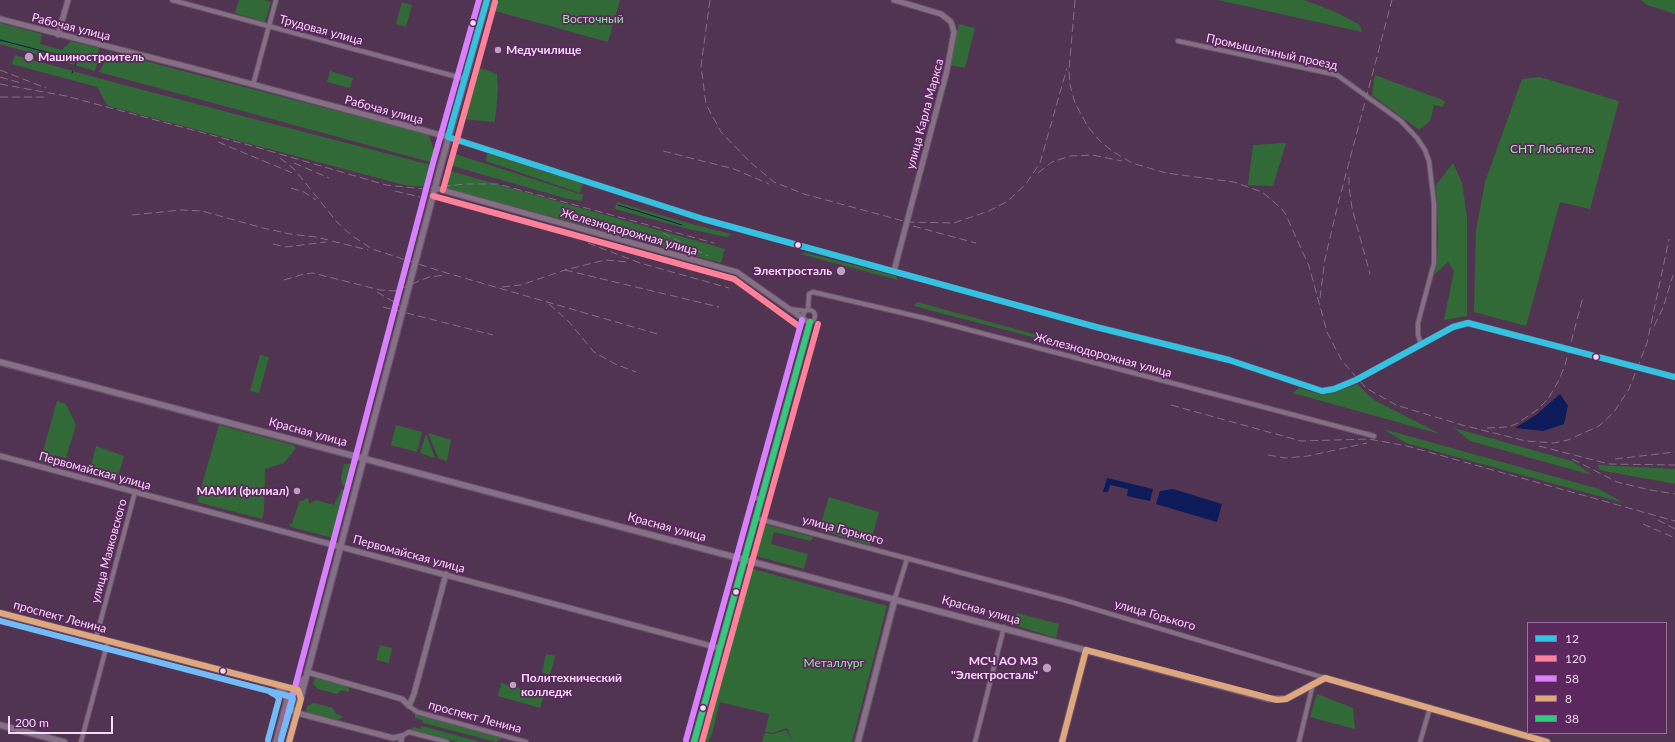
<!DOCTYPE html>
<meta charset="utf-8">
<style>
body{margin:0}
#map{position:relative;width:1675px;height:742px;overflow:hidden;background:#503451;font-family:Lato,sans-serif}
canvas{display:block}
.legend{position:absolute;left:1527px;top:622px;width:140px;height:112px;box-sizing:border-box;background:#5a285d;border:1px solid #996f9b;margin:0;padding:5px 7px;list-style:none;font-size:12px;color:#f7d9f8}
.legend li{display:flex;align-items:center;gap:8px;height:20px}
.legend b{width:20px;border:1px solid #996f9b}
.scale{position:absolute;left:8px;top:716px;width:105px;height:18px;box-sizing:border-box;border:2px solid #f7d9f8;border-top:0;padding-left:5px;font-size:12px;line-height:14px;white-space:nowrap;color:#f7d9f8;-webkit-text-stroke:3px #5a285d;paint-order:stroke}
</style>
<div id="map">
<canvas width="1675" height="742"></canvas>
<ul class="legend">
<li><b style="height:5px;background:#33c2e2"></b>12</li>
<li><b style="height:5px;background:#ff8098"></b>120</li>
<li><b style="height:5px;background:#d880ff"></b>58</li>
<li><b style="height:5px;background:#dfa77e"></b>8</li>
<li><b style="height:5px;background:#33ca7d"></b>38</li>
</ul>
<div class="scale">200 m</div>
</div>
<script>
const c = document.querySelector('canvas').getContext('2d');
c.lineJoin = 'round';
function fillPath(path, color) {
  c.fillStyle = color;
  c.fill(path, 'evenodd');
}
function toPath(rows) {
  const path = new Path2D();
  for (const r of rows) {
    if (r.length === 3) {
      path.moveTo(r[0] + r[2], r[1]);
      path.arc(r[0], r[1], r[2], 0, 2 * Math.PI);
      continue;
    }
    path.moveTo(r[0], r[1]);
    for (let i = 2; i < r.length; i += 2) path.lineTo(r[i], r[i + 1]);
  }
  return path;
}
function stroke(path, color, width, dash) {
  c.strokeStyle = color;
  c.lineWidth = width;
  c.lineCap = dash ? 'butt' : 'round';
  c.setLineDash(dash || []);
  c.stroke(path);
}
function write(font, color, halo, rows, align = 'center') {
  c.font = font + ' Lato,sans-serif';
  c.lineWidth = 3.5;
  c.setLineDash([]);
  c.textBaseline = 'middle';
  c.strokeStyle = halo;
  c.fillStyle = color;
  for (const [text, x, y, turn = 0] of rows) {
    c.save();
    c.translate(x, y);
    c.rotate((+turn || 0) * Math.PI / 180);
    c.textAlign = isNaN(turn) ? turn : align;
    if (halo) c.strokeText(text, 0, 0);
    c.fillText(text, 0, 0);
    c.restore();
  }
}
const green = toPath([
 [239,0,264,0,271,2,265,22,235,13],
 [491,0,620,0,608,42,488,9],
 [1218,0,1304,0,1336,12,1360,25,1362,32],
 [1641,0,1675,0,1675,14,1647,5],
 [402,2,412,5,406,27,396,24],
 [0,23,42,34,40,44,62,50,71,41,99,48,98,53,100,54,95,71,0,44],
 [959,24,975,28,965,68,950,65],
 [110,52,429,135,433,148,436,151,433,160,430,162,99,72],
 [15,55,120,84,431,165,428,179,425,187,404,185,108,106,97,87,12,64],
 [480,68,497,74,498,89,495,122,461,119,473,71],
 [330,71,353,78,350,88,327,82],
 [1375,75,1445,101,1443,107,1434,105,1430,121,1419,130,1372,95],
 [1540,77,1619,101,1590,209,1560,202,1526,326,1474,312,1476,230,1485,182,1522,79],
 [1286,143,1273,186,1248,185,1253,145],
 [452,153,583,195,582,201,568,199,449,165],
 [487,153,583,182,580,193,486,161],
 [1453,163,1462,183,1467,217,1467,316,1444,320,1454,271,1448,262,1434,275,1437,262,1438,233,1436,185],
 [447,170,725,249,721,263,442,187],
 [617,202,684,222,731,234,727,237,684,228,615,209],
 [807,253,896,276,898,280,800,254],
 [917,302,1037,335,1044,340,914,306],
 [260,355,269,357,259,393,250,391],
 [1357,384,1374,400,1440,434,1293,393,1299,388,1319,394,1334,393],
 [57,401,66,404,76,425,66,458,54,455,51,465,40,462],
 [219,425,293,445,296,448,284,463,265,469,264,511,262,519,197,502],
 [396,425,422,432,417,452,391,445],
 [1454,428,1572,461,1592,475,1470,441],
 [1383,429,1599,489,1624,503,1406,443],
 [428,433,451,440,447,461,438,458],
 [426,434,435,458,420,453],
 [96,446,124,456,117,480,89,473],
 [344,464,355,464,348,488,343,486,341,478],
 [1598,465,1675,469,1675,484,1599,470],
 [342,489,348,490,336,539,291,527,289,523,292,524,299,502,308,498,309,504,316,500,334,505],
 [829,497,879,512,870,545,819,530],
 [764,524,813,537,811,541,774,532,771,544,808,554,804,569,756,556],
 [750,568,887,606,852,742,793,742,787,728,773,733,765,732,769,714,720,702,712,734,708,742,703,742],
 [1017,613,1059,624,1056,638,1014,625],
 [380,645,392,648,389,663,376,660],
 [546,654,555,656,550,675,542,673],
 [315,678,346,686,349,688,349,692,342,690,337,694,318,689,313,684],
 [501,683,544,695,540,708,498,696],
 [1317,694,1353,708,1355,729,1310,717],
 [314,703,333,708,336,714,342,716,342,718,337,720,306,712,307,706],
 [415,714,502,738,496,742,423,723,422,720,415,718],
 [422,726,481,742,458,742,411,730,413,727,420,729],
 [786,730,793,742,762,742,765,733,773,734]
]);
const water = toPath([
 [1560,394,1568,406,1564,424,1543,431,1515,428,1536,415],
 [1107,478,1153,489,1150,501,1127,496,1128,489,1110,485,1108,492,1103,492],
 [1173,489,1222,504,1217,522,1156,504,1160,491]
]);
const stream = toPath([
 [0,40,77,60,75,65],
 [72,73,73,71],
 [618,205,682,225]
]);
const minor = toPath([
 [172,0,465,79],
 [1178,41,1337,75,1401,121,1417,138,1425,150,1429,161,1434,203,1434,263,1418,323,1418,335,1421,344],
 [253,85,276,0],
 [789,309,806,311],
 [809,316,6],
 [808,310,809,294,813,292,924,318,1374,436],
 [756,498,760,499],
 [755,518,1064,600,1325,678],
 [895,598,907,559],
 [96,638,135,492],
 [409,706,417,712,526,742],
 [402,736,409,732,447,742],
 [81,742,108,641],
 [975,742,1004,627],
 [1299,742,1313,684],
 [1420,742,1430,708]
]);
const tertiary = toPath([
 [894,0,941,14,951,22,954,32,947,70,894,271],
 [0,19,192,68,448,137,703,219,1096,327,1229,360,1322,391,1334,389,1356,380,1453,327,1468,323,1675,377],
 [58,35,68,0],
 [435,188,737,272,805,320],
 [0,456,719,648],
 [307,672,402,699,409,706,414,694,446,574],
 [297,713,393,738,402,736,401,742]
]);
const secondary = toPath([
 [0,362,1269,699,1286,699,1325,678,1547,742],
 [0,613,294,689,299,692,301,697],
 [278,686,285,693,289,707,297,713],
 [0,725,64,742],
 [276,742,288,697,305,678],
 [289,742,441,165,487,0],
 [694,742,810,322],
 [858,742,895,598],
 [1062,742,1086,650]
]);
const rail = toPath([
 [710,0,701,66,706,104,721,132,750,162,774,182,804,194,907,222,954,223,989,211,1008,201,1026,184,1040,163,1067,68],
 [1075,0,1069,70,1070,85,1075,103,1088,127,1100,141,1112,151,1132,163,1166,173,1234,182,1262,192,1281,208,1285,213,1309,266,1327,332,1342,361,1366,388,1396,405,1462,425,1526,441,1554,443,1568,440,1599,426,1614,412,1629,389,1647,343,1669,239],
 [0,70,46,88],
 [0,77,21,83],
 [0,84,66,96,256,147,386,185,424,189,464,184,498,184,714,243],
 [0,97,46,97],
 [218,142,295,174],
 [663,151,734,169,769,184],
 [280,158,294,169,337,222,351,235,372,249,440,271,661,335],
 [294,163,329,178],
 [1038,173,1052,162,1070,156,1092,155,1122,161],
 [1349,177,1349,187,1352,208,1370,274],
 [291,188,304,192,316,200],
 [395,191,420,197],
 [132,215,181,210,202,211,263,228,290,234,316,237,368,250],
 [913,226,976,243],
 [663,233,708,256],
 [588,243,640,263,729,288],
 [273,244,286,247,326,242],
 [609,247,629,250,731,279],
 [565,270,719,307],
 [284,280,304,274,313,273,380,290,395,291,429,277,446,275],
 [502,287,521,285,565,270,605,260,628,262],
 [377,292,408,310],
 [1320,298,1325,259,1338,204,1392,0],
 [549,304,569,322,594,352,615,364,636,372],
 [383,307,493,335],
 [1654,326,1663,308,1673,275],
 [1171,405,1301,441,1369,439,1407,446,1675,521],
 [1487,428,1507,427,1516,424,1537,410,1548,399,1559,380,1565,365,1583,297],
 [1539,446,1609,464,1675,465],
 [1268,455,1285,458,1308,456,1367,443],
 [1572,459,1617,482,1650,490,1675,494],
 [1615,459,1675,452],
 [1658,520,1675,529],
 [1643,524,1675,538]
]);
const bus1 = toPath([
 [448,137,703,219,1096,327,1229,360,1322,391,1334,389,1356,380,1453,327,1468,323,1675,377],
 [448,137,487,0]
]);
const bus2 = toPath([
 [443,190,495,2],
 [433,196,734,279,800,327],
 [702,742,818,324]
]);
const bus3 = toPath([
 [281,740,433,163,479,0],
 [686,740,802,320]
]);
const bus4 = toPath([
 [0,613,298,690,301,699,289,742],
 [1062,742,1086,650,1277,700,1286,699,1325,678,1547,742]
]);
const bus5 = toPath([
 [694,742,810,322]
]);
const bus6 = toPath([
 [0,621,292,697,293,699,281,740],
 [268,740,279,699,277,696,270,692]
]);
const markers = [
 [473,23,3.5,"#f7d9f8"],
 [498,50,4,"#bd9fbe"],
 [29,57,5,"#bd9fbe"],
 [798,245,3.5,"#f7d9f8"],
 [841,271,5,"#bd9fbe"],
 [1596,357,3.5,"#f7d9f8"],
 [297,491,4,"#bd9fbe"],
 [736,592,3.5,"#f7d9f8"],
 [1047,668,5,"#bd9fbe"],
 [223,671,3.5,"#f7d9f8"],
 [513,685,4,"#bd9fbe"],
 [703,708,3.5,"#f7d9f8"]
];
const parkNames = [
 ["Восточный",593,19],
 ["СНТ Любитель",1552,149],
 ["Металлург",834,663]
];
const streetNames = [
 ["Рабочая улица",71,27,14],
 ["Трудовая улица",321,30,15],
 ["Промышленный проезд",1272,52,12],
 ["Рабочая улица",384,110,15],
 ["улица Карла Маркса",925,114,-75],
 ["Железнодорожная улица",629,232,16],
 ["Железнодорожная улица",1103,355,15],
 ["Красная улица",308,432,15],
 ["Первомайская улица",95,471,15],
 ["Красная улица",667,527,15],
 ["улица Горького",843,530,15],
 ["улица Маяковского",109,551,-75],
 ["Первомайская улица",409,554,15],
 ["Красная улица",981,610,15],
 ["улица Горького",1155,615,16],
 ["проспект Ленина",60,617,15],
 ["проспект Ленина",475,717,15]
];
const poiNames = [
 ["Медучилище",506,50],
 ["Машиностроитель",38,57],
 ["Электросталь",832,271,"right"],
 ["МАМИ (филиал)",289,491,"right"],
 ["МСЧ АО МЗ",1038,661,"right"],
 ["\"Электросталь\"",1038,675,"right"],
 ["Политехнический",521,678],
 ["колледж",521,692]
];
fillPath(green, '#316a37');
fillPath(water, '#0d1b5b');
stroke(stream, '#0d1b5b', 1);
stroke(minor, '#6a526b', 6);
stroke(tertiary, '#6a526b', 7);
stroke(secondary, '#6a526b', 8);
stroke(minor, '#846f84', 4);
stroke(tertiary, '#846f84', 5);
stroke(secondary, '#867087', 5.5);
stroke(rail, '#836f84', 1, [8, 4]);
stroke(bus1, '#33c2e2', 6);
stroke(bus2, '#ff8098', 6);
stroke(bus3, '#d880ff', 6);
stroke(bus4, '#dfa77e', 6);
stroke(bus5, '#33ca7d', 6);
stroke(bus6, '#73baf8', 6);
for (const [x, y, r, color] of markers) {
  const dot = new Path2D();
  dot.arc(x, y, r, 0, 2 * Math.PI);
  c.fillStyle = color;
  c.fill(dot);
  stroke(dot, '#5a285d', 1.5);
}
write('12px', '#8ceb92', '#5a285d', parkNames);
write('12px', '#f7d9f8', '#5a285d', streetNames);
write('bold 12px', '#f7d9f8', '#5a285d', poiNames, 'left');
</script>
